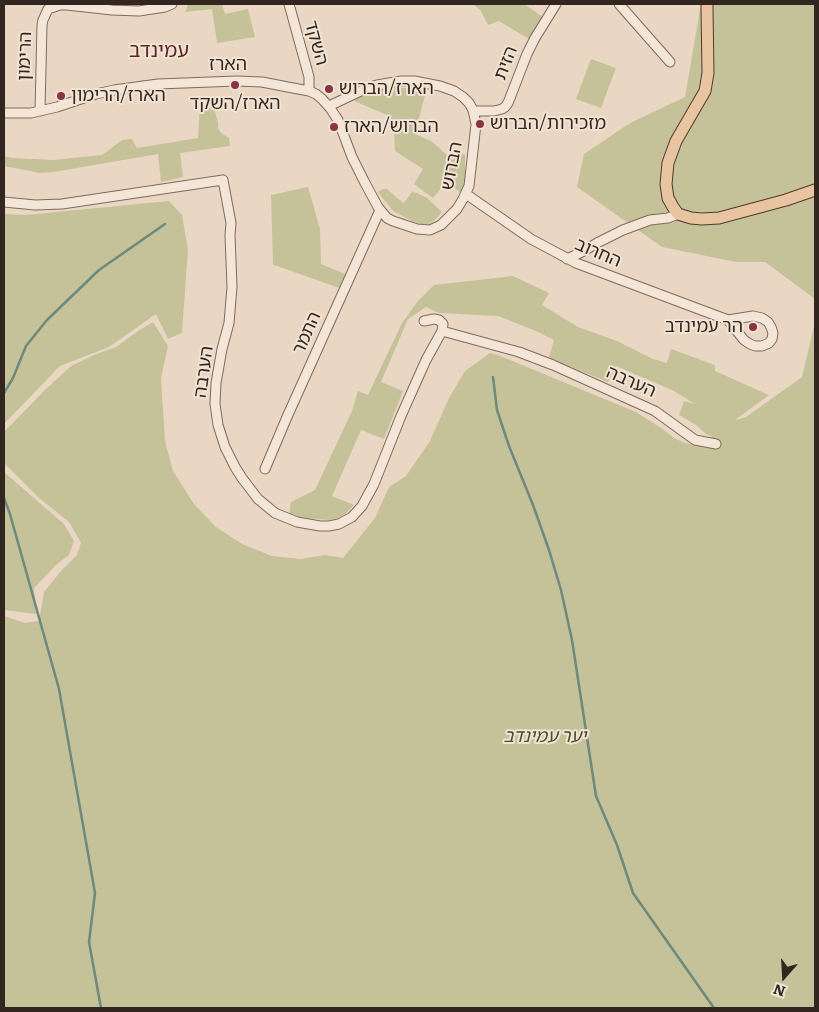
<!DOCTYPE html>
<meta charset="utf-8">
<style>
body{margin:0}
#map{position:relative;width:819px;height:1012px;overflow:hidden;background:#e9d7c4;font-family:Literata,serif}
canvas{display:block}
.frame{position:absolute;inset:0;border:5px solid #33251f;pointer-events:none}
.north{position:absolute;left:759px;top:952px;width:50px;height:50px;-webkit-text-stroke:4px #f1e3d3;paint-order:stroke;rotate:199deg;font-size:14px;font-weight:700;line-height:20px;text-align:center;color:#33251f}
.north::after{content:'';display:block;margin:auto;width:18px;height:22px;background:#33251f;clip-path:polygon(50% 0,100% 100%,50% 72%,0 100%)}
</style>
<div id="map">
<canvas width="819" height="1012"></canvas>
<div class="frame"></div>
<div class="north">N</div>
</div>
<script>
const c = document.querySelector('canvas').getContext('2d');
c.lineJoin = 'round';
function fillPath(path, color) {
  c.fillStyle = color;
  c.fill(path, 'evenodd');
}
function toPath(rows) {
  const path = new Path2D();
  for (const r of rows) {
    path.moveTo(r[0], r[1]);
    for (let i = 2; i < r.length; i += 2) path.lineTo(r[i], r[i + 1]);
  }
  return path;
}
function stroke(path, color, width, dash) {
  c.strokeStyle = color;
  c.lineWidth = width;
  c.lineCap = dash ? 'butt' : 'round';
  c.setLineDash(dash || []);
  c.stroke(path);
}
function write(font, color, halo, rows, align = 'center') {
  c.font = font + ' Literata,"Noto Sans Hebrew",serif';
  c.lineWidth = 4;
  c.setLineDash([]);
  c.textBaseline = 'middle';
  c.strokeStyle = halo;
  c.fillStyle = color;
  for (const [text, x, y, turn = 0] of rows) {
    c.save();
    c.translate(x, y);
    c.rotate((+turn || 0) * Math.PI / 180);
    c.textAlign = isNaN(turn) ? turn : align;
    if (halo) c.strokeText(text, 0, 0);
    c.fillText(text, 0, 0);
    c.restore();
  }
}
const green = toPath([
 [188,4,222,4,225,14,248,9,255,37,217,43,212,9,185,12],
 [473,4,524,4,543,17,529,39,499,21,488,25,481,11],
 [701,4,815,4,815,300,815,299,765,262,736,262,662,247,577,187,584,154,630,123,685,97],
 [591,59,616,68,601,108,576,99],
 [390,88,413,88,426,91,415,134,431,141,453,160,459,153,462,153,465,155,465,191,463,195,447,181,433,198,414,184,423,169,395,151,394,126,386,126,387,115,354,101,359,97,367,94],
 [200,103,215,111,218,123,218,128,221,133,229,138,230,146,180,153,183,177,161,182,158,154,54,172,40,173,4,166,4,156,13,158,53,160,102,155,122,140,132,139,137,148,198,138],
 [308,187,320,229,321,264,347,275,342,289,280,267,273,265,271,195],
 [383,189,387,189,397,198,404,203,412,192,417,193,427,198,442,212,434,221,429,224,421,224,412,221,393,211,378,192],
 [169,201,182,215,188,250,182,333,168,339,156,314,109,347,60,366,4,424,4,214,26,215],
 [513,276,549,293,542,305,578,327,617,341,653,359,667,363,671,349,715,365,715,371,769,395,735,420,746,417,802,377,815,322,815,1008,4,1008,4,616,25,623,39,621,44,592,61,571,77,555,81,543,69,522,39,498,4,463,4,432,45,390,71,366,94,355,116,347,138,331,153,322,168,346,161,378,165,441,173,471,194,504,216,527,242,544,272,556,301,559,325,555,343,558,375,518,389,487,406,476,430,441,449,398,465,371,490,353,498,355,636,412,664,430,674,438,685,443,697,446,709,443,711,444,712,437,706,434,696,425,679,415,684,401,695,404,672,390,616,366,608,382,549,358,554,340,536,331,498,316,439,313,426,307,408,319,381,382,403,391,384,439,361,430,332,496,354,505,345,514,338,518,329,520,305,518,289,514,291,502,315,490,352,411,358,391,368,395,402,323,418,301,434,285],
 [4,472,64,524,74,541,69,555,57,564,34,588,36,614,4,610]
]);
const stream = toPath([
 [493,377,497,410,509,446,533,505,549,550,561,590,572,640,596,796,617,845,633,893,714,1008],
 [4,393,13,378,26,346,47,320,99,270,165,224],
 [4,498,10,514,59,689,95,893,89,942,101,1008]
]);
const minor = toPath([
 [289,4,309,77,309,91],
 [619,4,670,62],
 [40,111,42,25,43,20,48,9,60,5,67,5,112,10,139,11,165,7,172,4],
 [473,111,494,111,502,109,505,107,508,103,527,54,535,38,556,4],
 [4,113,31,113,57,107,96,94,114,90,158,84,237,81,262,82,293,88,309,91,316,94,322,99,330,108,338,120,352,157,365,183,378,207,387,218,393,221,417,229,430,230,441,225,457,209,463,199,469,186,476,124,473,110,469,103,463,97,454,91,440,86,414,81,401,81,377,85,365,89,329,106],
 [466,194,531,239,576,263,728,320,753,316,762,318,768,322,771,327,773,333,772,339,769,343,762,346,755,346,750,344,744,340,728,320],
 [4,202,35,205,62,204,223,180,231,223,230,235,232,287,229,323,222,349,216,383,215,404,218,425,225,447,235,467,242,478,258,499,275,513,297,522,320,526,329,526,339,524,352,517,362,506,374,484,401,416,426,360,442,331,443,324,439,320,434,319,424,321],
 [567,259,582,252,597,243,623,230,650,220,668,218,678,214],
 [442,331,519,352,553,365,655,411,695,440,716,444],
 [265,469,287,417,380,210]
]);
const major = toPath([
 [707,4,707,9,708,73,705,91,676,141,668,163,666,184,668,198,673,207,678,214,691,218,702,219,719,218,786,200,815,190]
]);
const markers = [
 [235,85,5,"#893344"],
 [329,89,5,"#893344"],
 [61,96,5,"#893344"],
 [480,124,5,"#893344"],
 [334,127,5,"#893344"],
 [753,327,5,"#893344"]
];
const streetNames = [
 ["השקד",316,43,75],
 ["הרימון",25,56,-88],
 ["הזית",506,63,-68],
 ["הארז",228,65],
 ["הברוש",452,166,-79],
 ["החרוב",598,253,23],
 ["התמר",307,333,-66],
 ["הערבה",204,372,-82],
 ["הערבה",631,382,24]
];
const poiNames = [
 ["הארז/הברוש",339,89],
 ["הארז/הרימון",71,96],
 ["הארז/השקד",235,104,"center"],
 ["מזכירות/הברוש",490,124],
 ["הברוש/הארז",344,127],
 ["הר עמינדב",743,327,"right"]
];
const parkNames = [
 ["יער עמינדב",545,737]
];
const quarterNames = [
 ["עמינדב",159,51]
];
fillPath(green, '#c5c299');
stroke(stream, '#6e897d', 2.5);
stroke(minor, '#81695d', 11);
stroke(major, '#4f3930', 13);
stroke(minor, '#f4e6d6', 9);
stroke(major, '#e8c4a0', 11);
for (const [x, y, r, color] of markers) {
  const dot = new Path2D();
  dot.arc(x, y, r, 0, 2 * Math.PI);
  c.fillStyle = color;
  c.fill(dot);
  stroke(dot, '#f1e3d3', 2);
}
write('18px', '#33251f', '#f1e3d3', streetNames);
write('18px', '#33251f', '#f1e3d3', poiNames, 'left');
write('italic 18px', '#4b4d28', '#f1e3d3', parkNames);
write('20px', '#5b2423', '#f1e3d3', quarterNames);
</script>
